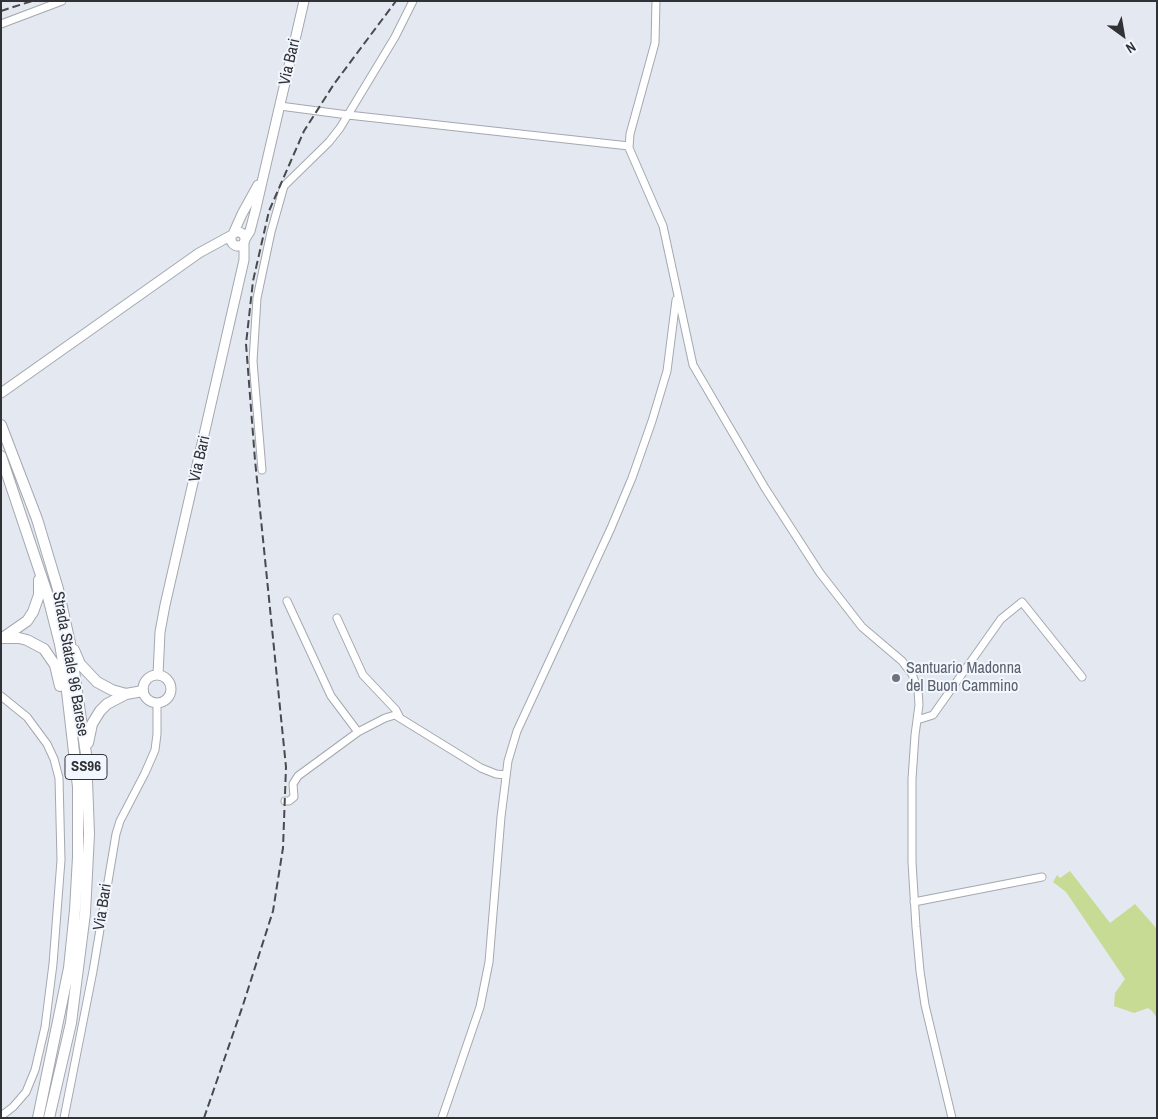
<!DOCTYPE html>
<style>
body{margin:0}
#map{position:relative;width:1158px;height:1119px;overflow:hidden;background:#e4e8f0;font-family:"Archivo Narrow",sans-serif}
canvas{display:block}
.frame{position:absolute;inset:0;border:2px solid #313235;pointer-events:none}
.north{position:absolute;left:1098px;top:10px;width:50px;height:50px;-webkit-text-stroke:4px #f2f6fe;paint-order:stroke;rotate:148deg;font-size:14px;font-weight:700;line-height:20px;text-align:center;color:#313235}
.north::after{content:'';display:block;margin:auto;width:18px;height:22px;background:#313235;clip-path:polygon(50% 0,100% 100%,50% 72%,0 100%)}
</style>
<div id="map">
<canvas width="1158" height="1119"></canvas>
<div class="frame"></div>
<div class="north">N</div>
</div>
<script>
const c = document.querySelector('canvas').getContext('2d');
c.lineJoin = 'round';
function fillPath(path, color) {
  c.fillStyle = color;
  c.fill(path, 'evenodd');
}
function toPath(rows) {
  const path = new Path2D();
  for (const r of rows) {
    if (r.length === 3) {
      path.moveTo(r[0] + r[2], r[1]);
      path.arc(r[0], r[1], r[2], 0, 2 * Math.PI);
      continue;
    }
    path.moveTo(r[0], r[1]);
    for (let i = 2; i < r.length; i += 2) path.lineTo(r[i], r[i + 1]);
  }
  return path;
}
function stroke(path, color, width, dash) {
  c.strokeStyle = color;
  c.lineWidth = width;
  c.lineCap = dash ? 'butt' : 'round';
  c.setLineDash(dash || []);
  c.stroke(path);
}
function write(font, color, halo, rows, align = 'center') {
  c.font = font + ' "Archivo Narrow",sans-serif';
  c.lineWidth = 4;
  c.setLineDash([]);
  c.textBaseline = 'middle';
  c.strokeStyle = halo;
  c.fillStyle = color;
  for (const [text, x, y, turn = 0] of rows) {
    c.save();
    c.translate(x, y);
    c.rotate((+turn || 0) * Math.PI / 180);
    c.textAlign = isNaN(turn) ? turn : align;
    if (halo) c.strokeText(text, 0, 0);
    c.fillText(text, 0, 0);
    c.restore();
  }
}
const green = toPath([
 [1070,871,1110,923,1135,904,1157,929,1157,1018,1152,1011,1148,1008,1134,1013,1114,1006,1115,993,1125,979,1066,892,1053,882,1057,875,1060,878]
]);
const minor = toPath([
 [656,1,655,43,630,134,629,148,663,226,693,365,765,488,820,573,862,627,902,661,912,674,918,690,919,705,915,735,912,779,912,862,916,927,920,971,925,1005,952,1118],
 [1,24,62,1],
 [280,106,348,115,629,146],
 [262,470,253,361,257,298,271,232,284,186,329,142,340,128,395,37,413,1],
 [287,601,331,696,358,732],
 [337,618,363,675,396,710,399,716],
 [1,696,27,717,47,744,54,759,59,778,61,860,53,964,45,1027,35,1070,26,1092,13,1107,1,1116],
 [917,720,933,715,1001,619,1022,602,1082,677],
 [285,801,289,801,294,797,293,784,298,776,358,732,385,718,395,715,481,768,496,774,506,775],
 [914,902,1042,877],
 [64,1118,93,971,116,834,120,821,145,773,155,750,157,734,157,703],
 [442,1118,480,1007,489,962,501,817,508,761,517,731,611,528,632,478,652,421,667,371,676,300]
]);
const major = toPath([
 [238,239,7],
 [233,234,242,214,258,185],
 [245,239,250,231,256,208,304,1],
 [1,393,199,253,232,235],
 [158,675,160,632,165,605,244,260,244,243],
 [157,689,14]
]);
const highway = toPath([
 [1,425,37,519,58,589,70,643,86,754,89,834,85,913,71,1023,49,1118],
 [1,456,47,593,60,644,65,674,78,787,78,857,75,910,69,968,38,1118],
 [4,637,27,621,33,612,39,595,39,580],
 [1,638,19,638,27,640,44,649,55,665,60,686],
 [74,650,80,664,97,682,112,690,126,694],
 [88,743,92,724,100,711,107,704,126,694,143,691]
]);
const rail = toPath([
 [1,11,32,1],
 [204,1118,243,1005,273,911,283,848,286,767,255,460,246,344,253,281,269,211,304,131,334,84,396,1]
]);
const markers = [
 [896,678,5,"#6b7280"]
];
const shields = [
 [86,767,42]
];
const shieldNames = [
 ["SS96",86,767]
];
const streetNames = [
 ["Via Bari",290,62,-77],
 ["Via Bari",200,459,-77],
 ["Strada Statale 96 Barese",70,664,80],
 ["Via Bari",103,907,-81]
];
const worshipNames = [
 ["Santuario Madonna",906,669],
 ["del Buon Cammino",906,687]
];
fillPath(green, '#c7db94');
stroke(minor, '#a4a8b0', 9);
stroke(major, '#a4a8b0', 11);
stroke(highway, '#a4a8b0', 12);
stroke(minor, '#fff', 7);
stroke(major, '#fff', 9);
stroke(highway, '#fff', 10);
stroke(rail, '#494a4e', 2, [8, 4]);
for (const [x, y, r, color] of markers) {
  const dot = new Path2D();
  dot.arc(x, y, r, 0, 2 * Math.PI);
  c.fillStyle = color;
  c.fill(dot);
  stroke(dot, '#f2f6fe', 2);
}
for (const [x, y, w] of shields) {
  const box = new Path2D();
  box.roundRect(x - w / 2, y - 12.5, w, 25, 4);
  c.fillStyle = '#f2f6fe';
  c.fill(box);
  stroke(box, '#313235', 1);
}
write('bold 15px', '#313235', null, shieldNames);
write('16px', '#313235', '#f2f6fe', streetNames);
write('16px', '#5b616d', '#f2f6fe', worshipNames, 'left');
</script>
